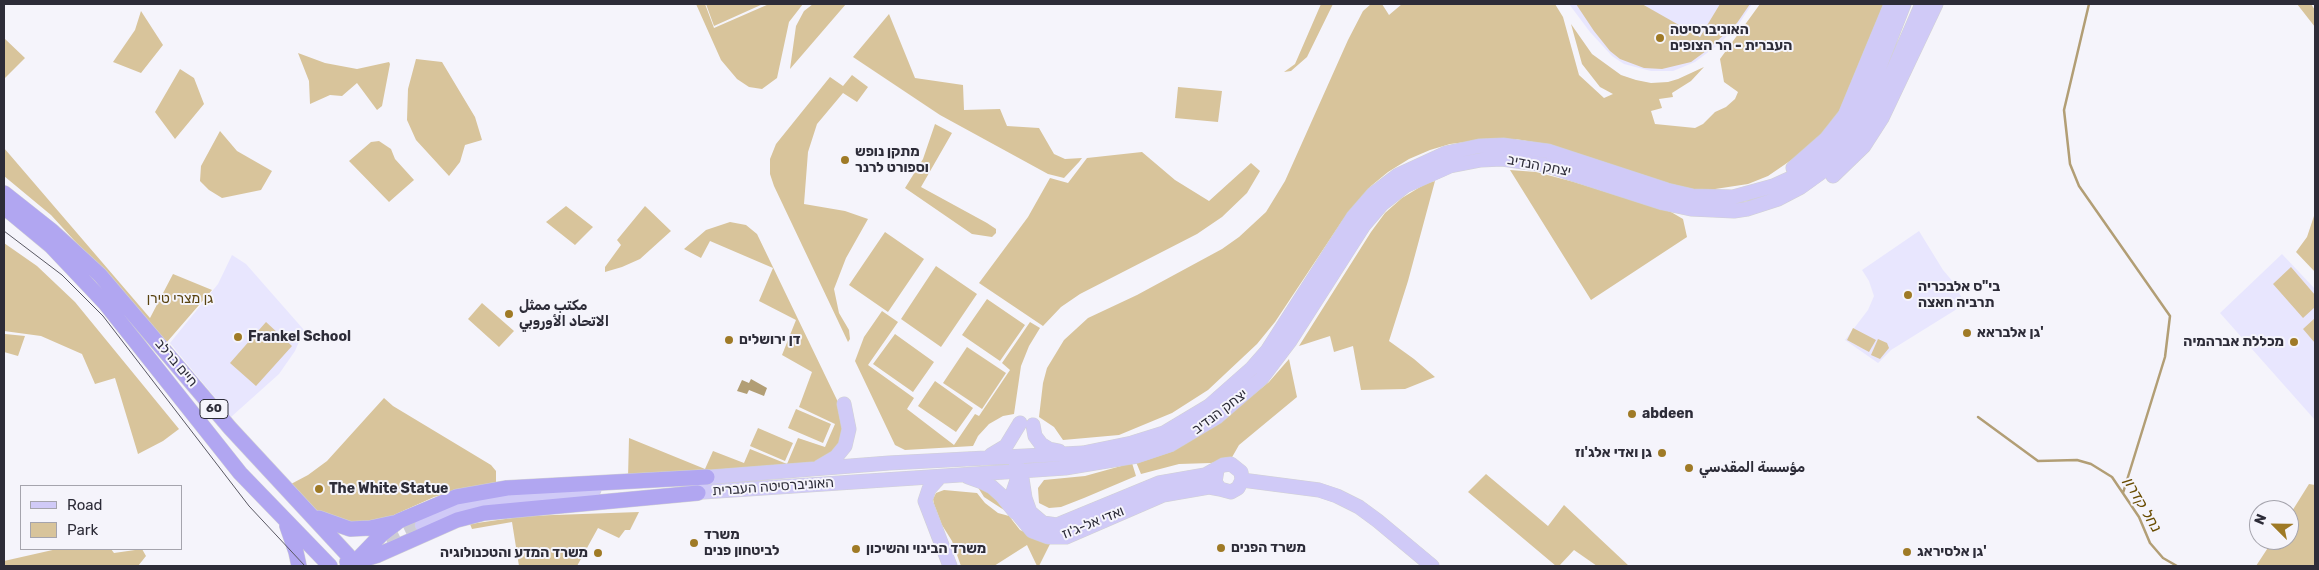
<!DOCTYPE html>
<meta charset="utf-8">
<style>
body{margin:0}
#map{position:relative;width:2319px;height:570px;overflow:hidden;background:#f5f4fb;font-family:Rubik,sans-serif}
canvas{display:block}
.frame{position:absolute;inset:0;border:5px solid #2d2c38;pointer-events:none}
.legend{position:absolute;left:20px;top:485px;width:162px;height:65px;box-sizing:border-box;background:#f5f4fb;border:1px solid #a5a4ad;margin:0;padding:6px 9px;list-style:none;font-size:15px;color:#2d2c38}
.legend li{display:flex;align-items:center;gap:10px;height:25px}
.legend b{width:25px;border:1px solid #a5a4ad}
.north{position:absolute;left:2249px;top:500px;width:50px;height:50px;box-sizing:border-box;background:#f5f4fb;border:1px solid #a5a4ad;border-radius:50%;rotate:293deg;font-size:14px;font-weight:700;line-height:20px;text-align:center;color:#2d2c38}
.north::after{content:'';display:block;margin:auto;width:18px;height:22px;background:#9f7a26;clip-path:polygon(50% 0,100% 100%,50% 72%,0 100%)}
</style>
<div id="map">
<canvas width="2319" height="570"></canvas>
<div class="frame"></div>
<ul class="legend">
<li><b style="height:6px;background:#d0caf7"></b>Road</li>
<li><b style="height:14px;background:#d8c49b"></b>Park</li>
</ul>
<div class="north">N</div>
</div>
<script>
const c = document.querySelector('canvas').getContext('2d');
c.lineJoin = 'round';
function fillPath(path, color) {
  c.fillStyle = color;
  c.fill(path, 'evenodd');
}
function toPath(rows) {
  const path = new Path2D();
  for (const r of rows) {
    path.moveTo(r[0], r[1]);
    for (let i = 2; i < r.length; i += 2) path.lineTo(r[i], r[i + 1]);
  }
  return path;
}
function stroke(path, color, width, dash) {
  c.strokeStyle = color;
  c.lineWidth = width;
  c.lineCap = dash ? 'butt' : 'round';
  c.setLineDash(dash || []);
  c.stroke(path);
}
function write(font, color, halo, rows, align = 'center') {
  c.font = font + ' Rubik,Cairo,Heebo,sans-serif';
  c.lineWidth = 4;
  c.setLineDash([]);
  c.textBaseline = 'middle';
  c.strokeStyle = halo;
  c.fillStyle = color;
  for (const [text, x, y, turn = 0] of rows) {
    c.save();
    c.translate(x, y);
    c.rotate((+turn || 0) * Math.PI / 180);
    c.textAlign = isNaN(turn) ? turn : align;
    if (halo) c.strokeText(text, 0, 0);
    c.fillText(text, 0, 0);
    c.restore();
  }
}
const built = toPath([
 [1569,4,1752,4,1738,25,1719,44,1695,62,1673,71,1651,71,1624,64,1612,56,1590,32],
 [1919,231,1943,270,1954,283,1965,304,1891,350,1878,363,1845,340,1868,310,1874,296,1869,281,1862,270],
 [2282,254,2315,289,2315,420,2220,313],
 [232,255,246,264,304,330,295,351,279,374,231,417,170,343,218,284]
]);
const green = toPath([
 [696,4,705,4,714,28,769,4,803,4,789,22,777,78,762,89,749,87,737,79,721,60],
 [706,4,763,4,714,26],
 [813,4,846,4,790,69,796,26,804,11],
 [1321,4,1333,4,1307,57,1291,71,1284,72,1295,64],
 [1371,4,1382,4,1389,15,1402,4,1555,4,1563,17,1579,75,1604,98,1613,94,1600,87,1582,64,1571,24,1592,54,1621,75,1636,80,1651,83,1668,82,1678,79,1704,67,1691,81,1672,93,1673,97,1659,99,1662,108,1651,111,1655,124,1695,128,1703,124,1715,112,1726,107,1735,99,1738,92,1724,82,1720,59,1760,4,1886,4,1847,100,1836,116,1821,136,1803,152,1768,176,1748,184,1702,191,1683,188,1539,143,1515,139,1474,141,1450,144,1430,150,1409,159,1388,172,1371,186,1342,221,1275,322,1257,344,1208,390,1172,413,1119,435,1063,440,1054,427,1039,417,1043,383,1047,368,1064,340,1088,318,1137,295,1222,249,1239,237,1266,212,1285,181,1348,40,1363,11],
 [1576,4,1642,4,1700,37,1720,4,1750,4,1737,23,1706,51,1691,62,1662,69,1644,68,1620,59,1610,51,1594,31],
 [2297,4,2311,4,2315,10,2315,27],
 [141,11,163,45,141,73,113,62,135,30],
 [889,14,915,78,963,85,964,110,1000,109,1007,126,1039,128,1054,154,1065,159,1082,158,1079,162,1064,178,1048,174,940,115,853,57],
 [4,38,25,58,4,79],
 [298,53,325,63,357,69,389,62,390,64,382,106,377,110,357,83,342,96,330,95,310,104,309,81],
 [416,59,442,62,475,117,482,140,465,145,460,162,449,176,416,140,407,120,408,89],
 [180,69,194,78,204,104,175,139,155,112],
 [852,75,868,87,857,102,843,93,817,124,808,152,804,204,845,211,868,219,846,258,834,289,839,313,849,330,850,339,848,342,774,186,770,174,770,159,776,144,830,77,843,86],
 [1178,87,1222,91,1218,122,1175,118],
 [935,124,952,133,921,187,987,223,996,229,996,233,992,237,972,234,905,188,923,159],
 [220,131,237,151,272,171,261,190,222,198,209,190,200,181,201,166],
 [379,141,391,149,395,159,414,180,389,202,349,161,371,142],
 [4,148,150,318,173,274,212,290,167,342,51,215,4,176],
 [1142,152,1175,180,1209,201,1251,163,1260,171,1247,193,1222,217,1197,234,1080,294,1061,307,1043,326,979,283,1028,217,1050,178,1068,183,1087,158],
 [1510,170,1536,172,1574,182,1671,212,1683,219,1687,237,1591,300],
 [1435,181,1408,281,1389,341,1414,359,1435,377,1405,389,1361,390,1353,346,1334,352,1330,336,1299,346,1371,232,1385,213,1402,198,1425,184],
 [566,206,593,227,575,245,546,222],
 [645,206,671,231,640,259,622,267,605,272,605,267,621,245,617,240],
 [2315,213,2315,272,2296,252,2307,237],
 [730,222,746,225,757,234,837,400,843,420,845,433,843,442,827,461,819,464,628,477,629,438,705,469,713,451,744,463,750,449,787,464,798,438,825,447,835,424,799,407,812,372,782,355,796,320,759,301,773,268,710,241,701,258,684,249,706,230],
 [885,232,924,259,888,312,849,285],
 [4,243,37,266,75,302,179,429,163,441,138,454,115,378,95,384,82,354,41,336,4,331],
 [936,266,977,294,941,347,901,319],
 [2291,267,2315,295,2315,307,2303,318,2273,284],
 [987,299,1025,325,1000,361,962,335],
 [482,303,514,331,499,347,468,319],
 [882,311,898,322,868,365,914,398,907,409,954,445,975,414,979,416,1010,370,1002,363,1030,322,1040,328,1029,346,1021,366,1014,414,1003,416,989,424,978,436,973,446,905,450,895,445,855,361,864,337],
 [2315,318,2315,343,2303,329],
 [266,322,292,346,256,386,230,363],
 [1853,328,1876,340,1869,352,1847,340],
 [5,334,25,336,18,356,4,352],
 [895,334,934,362,913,392,873,364],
 [1878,339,1887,343,1889,348,1880,359,1871,355],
 [967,347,1006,373,982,409,943,383],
 [1289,359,1297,397,1239,445,1231,459,1211,463,1179,464,1141,474,1136,462,1231,413,1269,382],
 [935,381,973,408,956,432,918,406],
 [384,398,393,406,491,465,496,471,496,485,464,489,434,497,383,520,344,524,318,512,291,484,308,475,327,461],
 [796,409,831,424,823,443,788,428],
 [758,428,793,443,785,461,750,446],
 [1132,463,1136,476,1084,498,1061,507,1049,508,1039,503,1038,488,1044,480,1085,476],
 [1486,474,1548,526,1564,505,1629,566,1597,566,1574,550,1559,566,1556,566,1468,492],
 [974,481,988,488,1004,510,984,497],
 [2309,484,2315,485,2315,566,2256,566,2273,540,2289,540,2289,516],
 [944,490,977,493,985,503,998,513,1009,516,1020,530,1050,544,1039,566,1037,566,1027,545,994,566,961,566,952,541,942,525,934,504,933,499,936,493],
 [639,512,630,530,625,530,619,538,598,528,577,566,519,566,512,522,472,529,470,524,526,516],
 [57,549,111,549,114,553,142,549,146,556,138,566,4,566,4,561]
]);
const water = toPath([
 [751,379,767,388,764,396,749,390,747,394,737,391,742,380,749,383]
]);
const stream = toPath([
 [2089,4,2064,110,2070,164,2079,186,2170,316,2165,357,2123,493],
 [1978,417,2038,461,2077,460,2091,464,2112,477,2139,517,2150,543,2163,558,2177,566]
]);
const majorTunnel = toPath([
 [368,551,422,525]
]);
const major = toPath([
 [1793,168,1826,139,1845,115,1891,4],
 [1833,176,1864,146,1882,118,1936,4],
 [1033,425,1035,436,1041,444,1049,449,1059,451],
 [991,455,1006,446,1020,423],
 [1016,464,1021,472,1025,498,1030,512,1043,523,1057,525,1159,483,1205,475,1223,465,1231,464,1241,472,1242,480,1238,488,1231,492,1220,489,1215,482,1217,470],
 [819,467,836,457,845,446,849,429,844,404],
 [1019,474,1013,492,1017,513,1032,531,1048,537,1066,537,1163,495,1209,487,1220,489],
 [940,477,929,489,925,501,950,566],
 [968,477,982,482,992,487,1002,496,1015,512],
 [697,478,889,463,1083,453,1132,443,1164,433,1209,406,1252,368,1267,351,1353,217,1373,194,1398,175,1446,153,1479,146,1503,145,1548,151,1667,190,1693,196,1733,197,1773,186,1795,176,1818,160,1837,142,1855,118,1870,91,1904,4],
 [1242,480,1319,490,1337,496,1359,507,1378,521,1432,566],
 [688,493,1065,468,1137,456,1170,445,1217,417,1262,378,1290,341,1364,225,1382,204,1405,186,1450,166,1481,160,1502,159,1545,165,1663,203,1691,209,1734,211,1747,209,1778,199,1801,187,1826,169,1846,150,1866,125,1882,96,1922,4],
 [422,525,445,514,485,503,594,490]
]);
const highway = toPath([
 [4,193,52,231,100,275,230,428,358,566],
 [4,207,51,246,105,303,240,473,330,566],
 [319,518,350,529,370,528,393,523],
 [287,526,296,552,299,566],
 [347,562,355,562,378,555,457,520,484,513,698,493],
 [354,563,381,535,399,521,456,497,507,488,707,477]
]);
const tram = toPath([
 [4,231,62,275,103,316,249,506,305,566]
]);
const markers = [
 [1660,38,5,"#9f7a26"],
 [845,160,5,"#9f7a26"],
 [1908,295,5,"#9f7a26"],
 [509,314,5,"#9f7a26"],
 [1967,333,5,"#9f7a26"],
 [238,337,5,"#9f7a26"],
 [729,340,5,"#9f7a26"],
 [2294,342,5,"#9f7a26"],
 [1632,414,5,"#9f7a26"],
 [1662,453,5,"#9f7a26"],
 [1689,468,5,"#9f7a26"],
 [319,489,5,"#9f7a26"],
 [694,543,5,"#9f7a26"],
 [1221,548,5,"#9f7a26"],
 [856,549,5,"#9f7a26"],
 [1907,552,5,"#9f7a26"],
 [598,553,5,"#9f7a26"]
];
const shields = [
 [214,409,28]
];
const shieldNames = [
 ["60",214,409]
];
const poiNames = [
 ["האוניברסיטה",1670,30],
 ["העברית - הר הצופים",1670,46],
 ["מתקן נופש",855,152],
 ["וספורט לרנר",855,168],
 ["בי\"ס אלבכריה",1918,287],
 ["תרביה חאצה",1918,303],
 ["مكتب ممثل",519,306],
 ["الاتحاد الأوروبي",519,322],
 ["גן אלבראא'",1977,333],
 ["Frankel School",248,337],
 ["דן ירושלים",739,340],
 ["מכללת אברהמיה",2284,342,"right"],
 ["abdeen",1642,414],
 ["גן ואדי אלג'וז",1652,453,"right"],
 ["مؤسسة المقدسي",1699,468],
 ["The White Statue",329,489],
 ["משרד",704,535],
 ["לביטחון פנים",704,551],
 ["משרד הפנים",1231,548],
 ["משרד הבינוי והשיכון",866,549],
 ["גן אלסיראג'",1917,552],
 ["משרד המדע והטכנולוגיה",588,553,"right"]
];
const streetNames = [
 ["יצחק הנדיב",1539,166,11],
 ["חיים ברלב",176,363,50],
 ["יצחק הנדיב",1220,412,-37],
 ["האוניברסיטה העברית",773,487,-4],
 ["ואדי אל-ג'וז",1093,523,-22]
];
const parkNames = [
 ["גן מצרי טירן",180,299]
];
const waterNames = [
 ["נחל קדרון",2142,505,60]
];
fillPath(built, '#e8e6fe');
fillPath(green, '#d8c49b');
fillPath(water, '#b29e75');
stroke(stream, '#b29e75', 2.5);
stroke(majorTunnel, '#cdccd4', 14, [14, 7]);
stroke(major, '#d1d1d3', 15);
stroke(highway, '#d1d1d3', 16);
stroke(major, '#d0caf7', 14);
stroke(highway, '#b1a6f1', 15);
stroke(tram, '#595863', 1);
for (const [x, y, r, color] of markers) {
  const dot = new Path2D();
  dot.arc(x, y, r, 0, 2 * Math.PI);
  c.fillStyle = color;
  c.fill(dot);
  stroke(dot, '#f5f4fb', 2);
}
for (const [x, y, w] of shields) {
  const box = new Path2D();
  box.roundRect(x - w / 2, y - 9.5, w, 19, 4);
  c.fillStyle = '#f5f4fb';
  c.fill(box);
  stroke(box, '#2d2c38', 1);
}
write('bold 12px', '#2d2c38', null, shieldNames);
write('bold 14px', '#2d2c38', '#f5f4fb', poiNames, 'left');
write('14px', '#2d2c38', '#f5f4fb', streetNames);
write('14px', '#58420f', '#f5f4fb', parkNames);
write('italic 15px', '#694c00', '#f5f4fb', waterNames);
</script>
